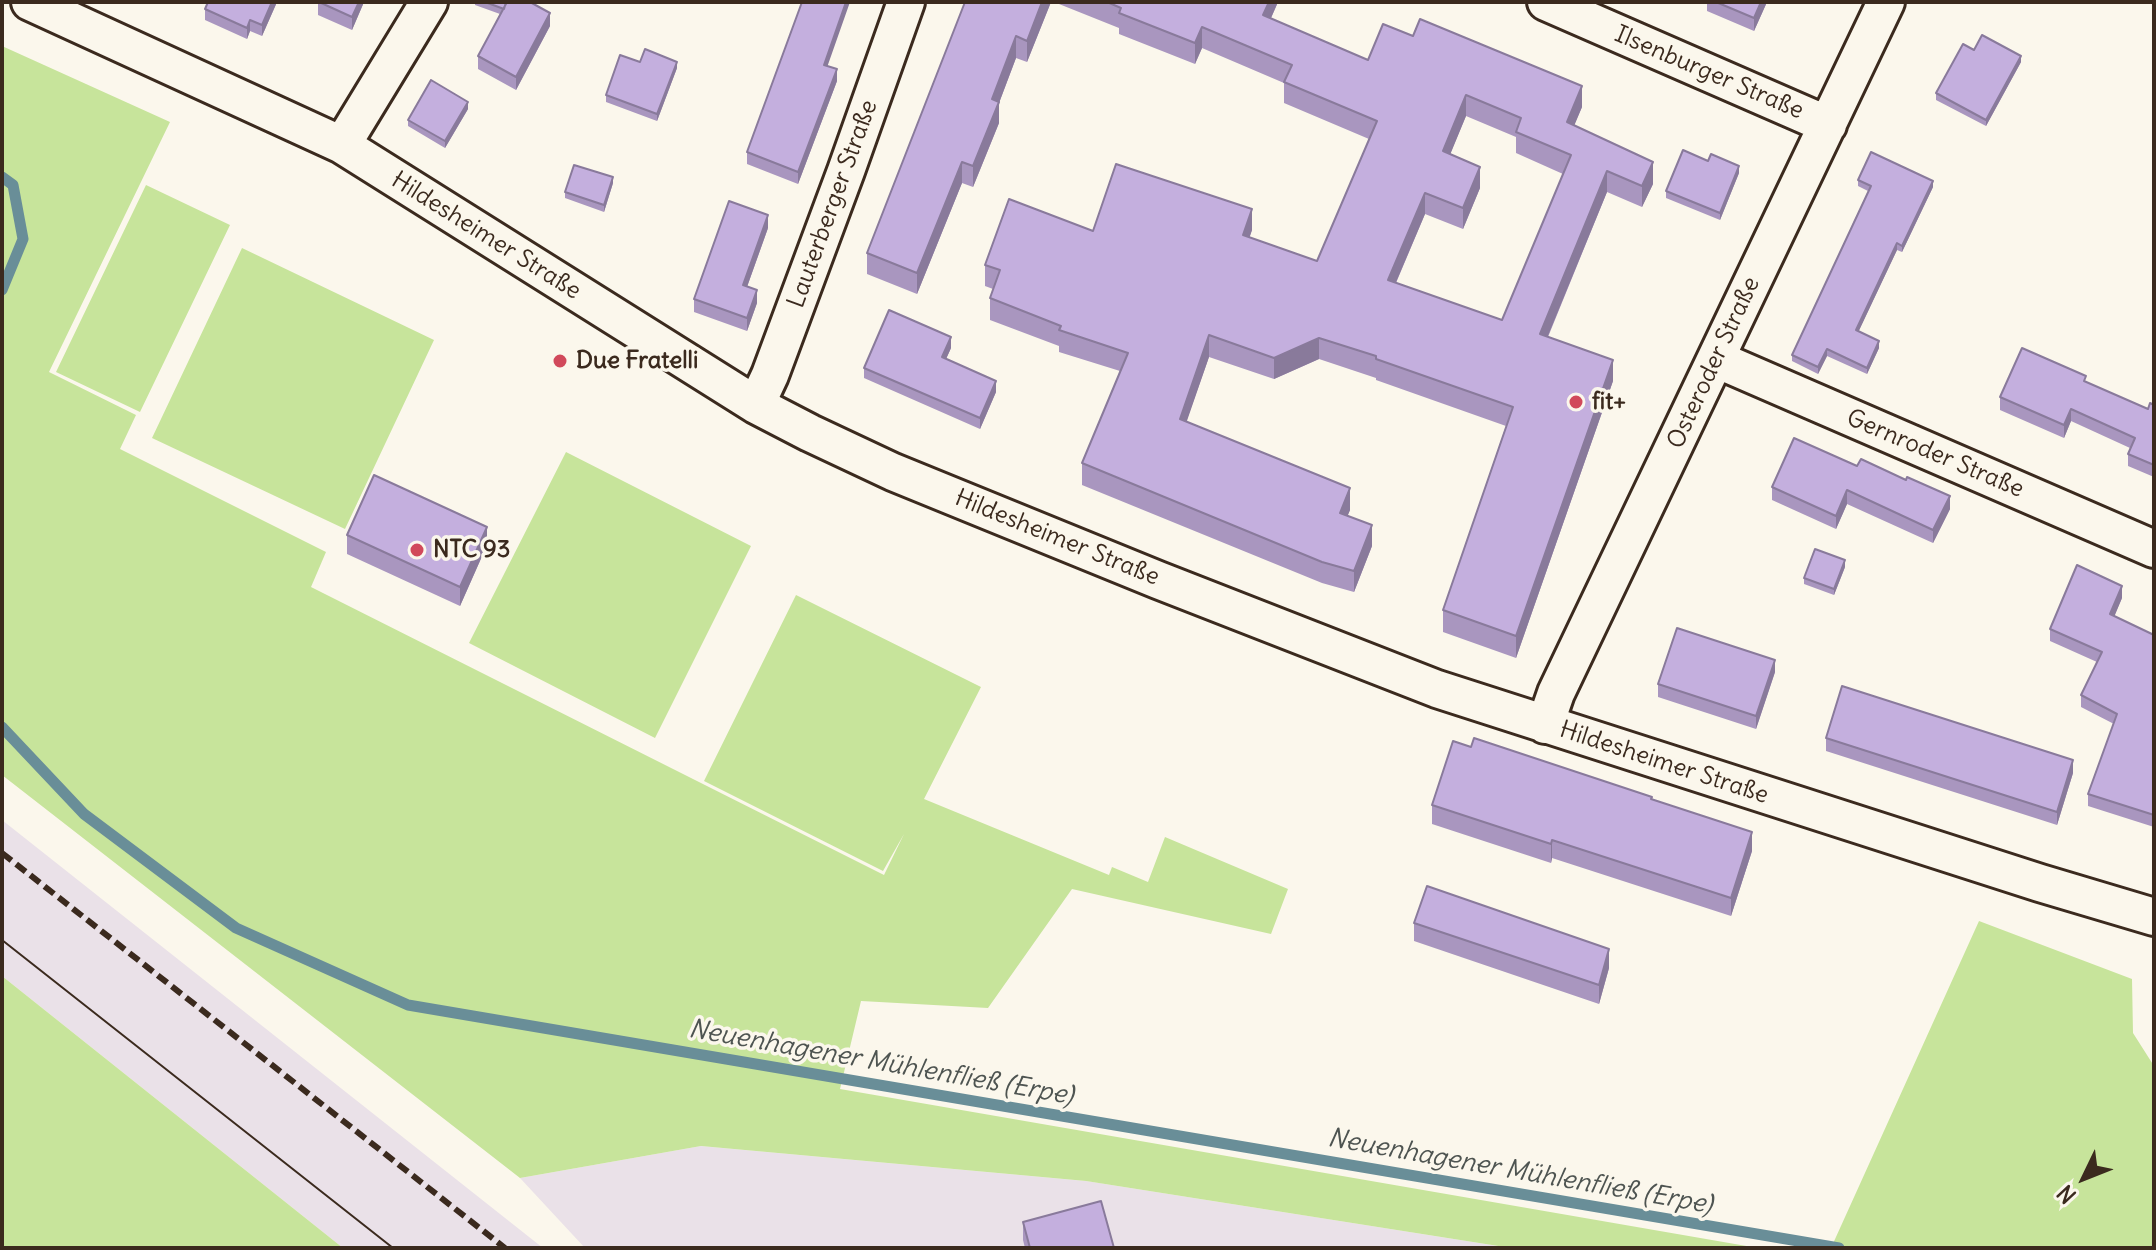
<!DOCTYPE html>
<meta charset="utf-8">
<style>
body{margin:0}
#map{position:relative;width:2156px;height:1250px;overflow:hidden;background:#fbf7ec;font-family:Delius,sans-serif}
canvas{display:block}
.frame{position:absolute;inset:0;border:4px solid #3b2a1e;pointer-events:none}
.north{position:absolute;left:2044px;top:1138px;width:80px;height:80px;-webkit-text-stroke:6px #fbf7ec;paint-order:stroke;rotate:227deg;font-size:22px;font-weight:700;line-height:32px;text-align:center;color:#3b2a1e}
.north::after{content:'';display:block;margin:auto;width:28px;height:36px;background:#3b2a1e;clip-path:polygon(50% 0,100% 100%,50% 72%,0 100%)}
</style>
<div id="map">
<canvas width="2156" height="1250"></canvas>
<div class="frame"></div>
<div class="north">N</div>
</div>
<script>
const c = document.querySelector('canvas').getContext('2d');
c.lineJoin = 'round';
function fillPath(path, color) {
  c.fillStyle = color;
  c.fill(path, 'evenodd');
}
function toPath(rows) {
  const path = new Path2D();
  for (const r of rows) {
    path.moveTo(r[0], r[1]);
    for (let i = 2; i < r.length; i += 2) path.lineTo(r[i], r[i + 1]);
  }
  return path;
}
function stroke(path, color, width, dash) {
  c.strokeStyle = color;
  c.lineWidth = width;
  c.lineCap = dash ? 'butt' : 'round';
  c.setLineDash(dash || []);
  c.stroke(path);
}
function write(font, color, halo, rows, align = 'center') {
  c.font = font + ' Delius,sans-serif';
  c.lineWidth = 7;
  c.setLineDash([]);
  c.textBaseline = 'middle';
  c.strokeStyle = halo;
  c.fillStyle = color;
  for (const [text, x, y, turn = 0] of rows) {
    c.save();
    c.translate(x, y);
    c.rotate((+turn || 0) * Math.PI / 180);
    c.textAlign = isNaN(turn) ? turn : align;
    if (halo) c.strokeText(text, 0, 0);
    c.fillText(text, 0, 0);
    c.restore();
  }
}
const built = toPath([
 [2,820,543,1248,343,1248,2,976],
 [701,1146,1086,1181,1511,1248,585,1248,520,1178]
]);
const green = toPath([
 [2,46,170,122,49,372,136,415,120,449,326,552,311,587,884,875,904,834,883,871,704,781,796,595,981,687,924,799,1109,875,1112,867,1148,882,1165,837,1288,889,1271,934,1072,889,988,1008,861,1001,840,1089,1758,1248,1511,1248,1086,1181,701,1146,520,1178,2,775],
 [146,185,230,225,140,412,56,372],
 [242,248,434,340,345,529,152,438],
 [566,452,751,546,655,738,469,643],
 [1979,921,2132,979,2133,1033,2154,1066,2154,1248,1831,1248],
 [2,976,343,1248,2,1248]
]);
const stream = toPath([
 [2,177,13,185,23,239,2,290],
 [2,727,84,814,236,928,408,1005,1839,1248]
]);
const minor = toPath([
 [30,2,342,145,756,405,810,433,893,472,1158,580,1437,689,2040,883,2154,917],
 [1546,2,1828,125],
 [342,145,429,2],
 [1716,359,2154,549],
 [756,405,770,375,846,171,906,2],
 [1545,725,1556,693,1886,2]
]);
const tram = toPath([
 [2,940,393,1248]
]);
const rail = toPath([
 [2,853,505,1248]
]);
const wall = toPath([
 [277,2,262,36,250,31,247,39,205,20,205,9],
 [318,2,364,2,352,30,318,15],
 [475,2,530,2,550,26,516,90,478,69,478,56,500,14,475,5],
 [965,2,1051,2,1027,62,1016,58,999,103,999,123,973,187,962,183,917,294,867,274,867,253],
 [1054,2,1278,2,1271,18,1368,60,1582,107,1574,125,1653,184,1642,207,1607,192,1548,337,1613,381,1516,658,1443,632,1443,610,1506,426,1376,380,1376,378,1319,359,1274,379,1209,357,1186,422,1350,510,1347,516,1372,546,1354,592,1322,583,1082,485,1082,463,1120,371,1059,352,1059,346,990,320,990,298,993,289,985,286,985,265,1093,231,1252,230,1249,238,1317,261,1369,139,1284,103,1284,83,1202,48,1195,64,1119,34,1119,28],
 [1466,116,1516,137,1516,153,1563,174,1502,320,1396,283,1425,214,1463,229,1480,188,1450,154],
 [1707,2,1767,2,1754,31,1707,11],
 [1974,50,2021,62,1986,126,1936,100,1936,93],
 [828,66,837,81,798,184,747,164,747,152],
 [677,68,657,121,606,102,606,95],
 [468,109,445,148,408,126,408,120],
 [1739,173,1720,220,1666,198,1666,191],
 [1858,180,1933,187,1902,252,1897,250,1858,332,1879,348,1867,374,1827,356,1818,374,1792,361,1792,355,1868,191,1858,186],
 [613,183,604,212,565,198,565,192],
 [768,228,747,287,757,303,747,331,694,312,694,299],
 [951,348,946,359,996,392,980,429,864,378,864,368],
 [2086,382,2148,409,2154,405,2154,477,2128,466,2128,454,2130,448,2071,421,2064,438,2000,410,2000,397],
 [1794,438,1950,509,1933,543,1847,504,1836,529,1772,500,1772,487],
 [347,535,487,545,460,606,347,554],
 [1845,567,1834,595,1804,584,1804,578],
 [2122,598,2114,616,2154,635,2154,827,2088,806,2088,794,2114,724,2081,707,2081,695,2097,662,2050,641,2050,629],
 [1775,672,1756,729,1658,697,1658,684],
 [1826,738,2073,773,2057,825,1826,751],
 [1652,800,1752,851,1731,916,1552,858,1551,863,1432,824,1432,805],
 [1414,923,1609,968,1599,1004,1414,941],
 [1023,1222,1114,1248,1025,1248,1023,1240]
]);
const shadedWall = toPath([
 [272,2,277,2,262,36,262,25],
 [359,2,364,2,352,30,352,17],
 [846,2,850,2,824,76,824,65],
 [1042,2,1051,2,1027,62,1027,41],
 [1269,2,1278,2,1263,36,1263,15],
 [1761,2,1767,2,1754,31,1754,18],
 [550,13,550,26,516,90,516,77],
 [250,20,250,31,247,39,247,28],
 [1202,27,1202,48,1195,64,1195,43],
 [1016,36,1016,58,999,103,999,123,973,187,973,166,992,99],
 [2021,56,2021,62,1986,126,1986,120],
 [677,62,677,68,657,121,657,114],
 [837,69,837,81,798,184,798,172],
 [1582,86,1582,107,1567,143,1567,122],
 [1466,95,1466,116,1443,172,1443,151],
 [468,102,468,109,445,148,445,141],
 [962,162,962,183,917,294,917,273],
 [1653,162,1653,184,1642,207,1642,186],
 [1739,166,1739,173,1720,220,1720,213],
 [1480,167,1480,188,1463,229,1463,208],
 [1607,171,1607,192,1540,355,1540,334],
 [613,177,613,183,604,212,604,205],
 [1933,181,1933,187,1902,252,1902,246],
 [1425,193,1425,214,1388,301,1388,280],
 [1252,209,1252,230,1243,257,1243,235],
 [768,215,768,228,743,298,743,285],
 [1897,243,1897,250,1856,337,1856,330],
 [757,290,757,303,747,331,747,318],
 [1209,335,1209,357,1180,441,1180,419],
 [951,337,951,348,942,368,942,357],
 [1319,338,1319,359,1274,379,1274,358],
 [1879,341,1879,348,1867,374,1867,368],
 [1827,349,1827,356,1818,374,1818,367],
 [1613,360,1613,381,1516,658,1516,636],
 [996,381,996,392,980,429,980,418],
 [2071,409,2071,421,2064,438,2064,425],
 [1350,488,1350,510,1340,535,1340,513],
 [1847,490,1847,504,1836,529,1836,516],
 [1950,496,1950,509,1933,543,1933,530],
 [1372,525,1372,546,1354,592,1354,571],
 [487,527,487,545,460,606,460,587],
 [1845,560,1845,567,1834,595,1834,589],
 [2122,586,2122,598,2110,627,2110,614],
 [1775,660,1775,672,1756,729,1756,716],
 [2073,760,2073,773,2057,825,2057,812],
 [1752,832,1752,851,1731,916,1731,898],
 [1552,840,1552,858,1551,863,1551,844],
 [1609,949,1609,968,1599,1004,1599,985]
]);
const building = toPath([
 [208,2,272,2,262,25,250,20,247,28,205,9,208,2],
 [319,2,359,2,352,17,319,2],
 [485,2,506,2,504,9,485,2],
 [507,2,530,2,550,13,516,77,478,56,507,2],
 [802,2,846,2,824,65,837,69,798,172,747,152,802,2],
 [965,2,1042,2,1027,41,1016,36,992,99,999,102,973,166,962,162,917,273,867,253,965,2],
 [1107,2,1269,2,1263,15,1368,60,1383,24,1413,36,1420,19,1582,86,1567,122,1653,162,1642,186,1607,171,1540,334,1613,360,1516,636,1443,610,1513,407,1376,359,1376,356,1319,338,1274,358,1209,335,1180,419,1350,488,1340,513,1372,525,1354,571,1322,562,1082,463,1128,353,1059,330,1061,326,990,298,1000,270,985,265,1009,199,1093,231,1116,164,1252,209,1243,235,1317,261,1377,121,1284,82,1292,65,1202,27,1195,43,1119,13,1121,8,1107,2],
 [1466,95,1521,118,1516,132,1571,155,1502,320,1388,280,1425,193,1463,208,1480,167,1443,151,1466,95],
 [1716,2,1761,2,1754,18,1716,2],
 [1982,35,2021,56,1986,120,1936,93,1963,44,1974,50,1982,35],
 [645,49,677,62,657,114,606,95,620,55,640,62,645,49],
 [431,80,468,102,445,141,408,120,431,80],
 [1683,150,1708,161,1711,154,1739,166,1720,213,1666,191,1683,150],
 [1871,152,1933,181,1902,246,1897,243,1856,330,1879,341,1867,368,1827,349,1818,367,1792,355,1871,186,1858,180,1871,152],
 [574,165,613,177,604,205,565,192,574,165],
 [729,201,768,215,743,285,757,290,747,318,694,299,729,201],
 [889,310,951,337,942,357,996,381,980,418,864,368,889,310],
 [2022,348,2086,376,2084,381,2148,409,2150,403,2154,405,2154,465,2128,454,2135,438,2071,409,2064,425,2000,397,2022,348],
 [1794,438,1857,466,1861,459,1906,480,1907,477,1950,496,1933,530,1847,490,1836,516,1772,487,1794,438],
 [374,475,487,527,460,587,347,535,374,475],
 [1815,549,1845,560,1834,589,1804,578,1815,549],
 [2077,565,2122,586,2110,614,2154,635,2154,815,2088,794,2117,714,2081,695,2102,652,2050,629,2077,565],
 [1677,628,1775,660,1756,716,1658,684,1677,628],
 [1842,686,2073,760,2057,812,1826,738,1842,686],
 [1474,738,1652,797,1651,799,1752,832,1731,898,1552,840,1551,844,1432,805,1453,741,1471,747,1474,738],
 [1427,886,1609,949,1599,985,1414,923,1427,886],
 [1101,1201,1114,1248,1030,1248,1023,1222,1101,1201]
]);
const markers = [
 [560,361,8,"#d1495b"],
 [1576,402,8,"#d1495b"],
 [417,550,8,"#d1495b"]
];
const streetNames = [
 ["Ilsenburger Straße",1709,73,23],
 ["Lauterberger Straße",833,204,-70],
 ["Hildesheimer Straße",486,236,32],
 ["Osteroder Straße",1714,363,-65],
 ["Gernroder Straße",1935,454,23],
 ["Hildesheimer Straße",1057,538,22],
 ["Hildesheimer Straße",1664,763,18]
];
const poiNames = [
 ["Due Fratelli",576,361],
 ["fit+",1592,402],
 ["NTC 93",433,550]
];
const waterNames = [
 ["Neuenhagener Mühlenfließ (Erpe)",881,1063,10],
 ["Neuenhagener Mühlenfließ (Erpe)",1520,1172,10]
];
fillPath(built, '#eae1e8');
fillPath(green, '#c7e49b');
stroke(stream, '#698e98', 11);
stroke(minor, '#3b2a1e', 42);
stroke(minor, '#fbf7ec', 36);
stroke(tram, '#3b2a1e', 2);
stroke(rail, '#3b2a1e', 6, [12, 6]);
fillPath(wall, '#a996bf');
fillPath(shadedWall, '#897a9b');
fillPath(building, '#c4afde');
stroke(building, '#897a9b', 2);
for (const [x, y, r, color] of markers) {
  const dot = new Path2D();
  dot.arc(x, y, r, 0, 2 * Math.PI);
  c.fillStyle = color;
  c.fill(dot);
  stroke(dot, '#fbf7ec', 3);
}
write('24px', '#3b2a1e', '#fbf7ec', streetNames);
write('bold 24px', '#3b2a1e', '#fbf7ec', poiNames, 'left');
write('italic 26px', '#4e5451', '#fbf7ec', waterNames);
</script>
